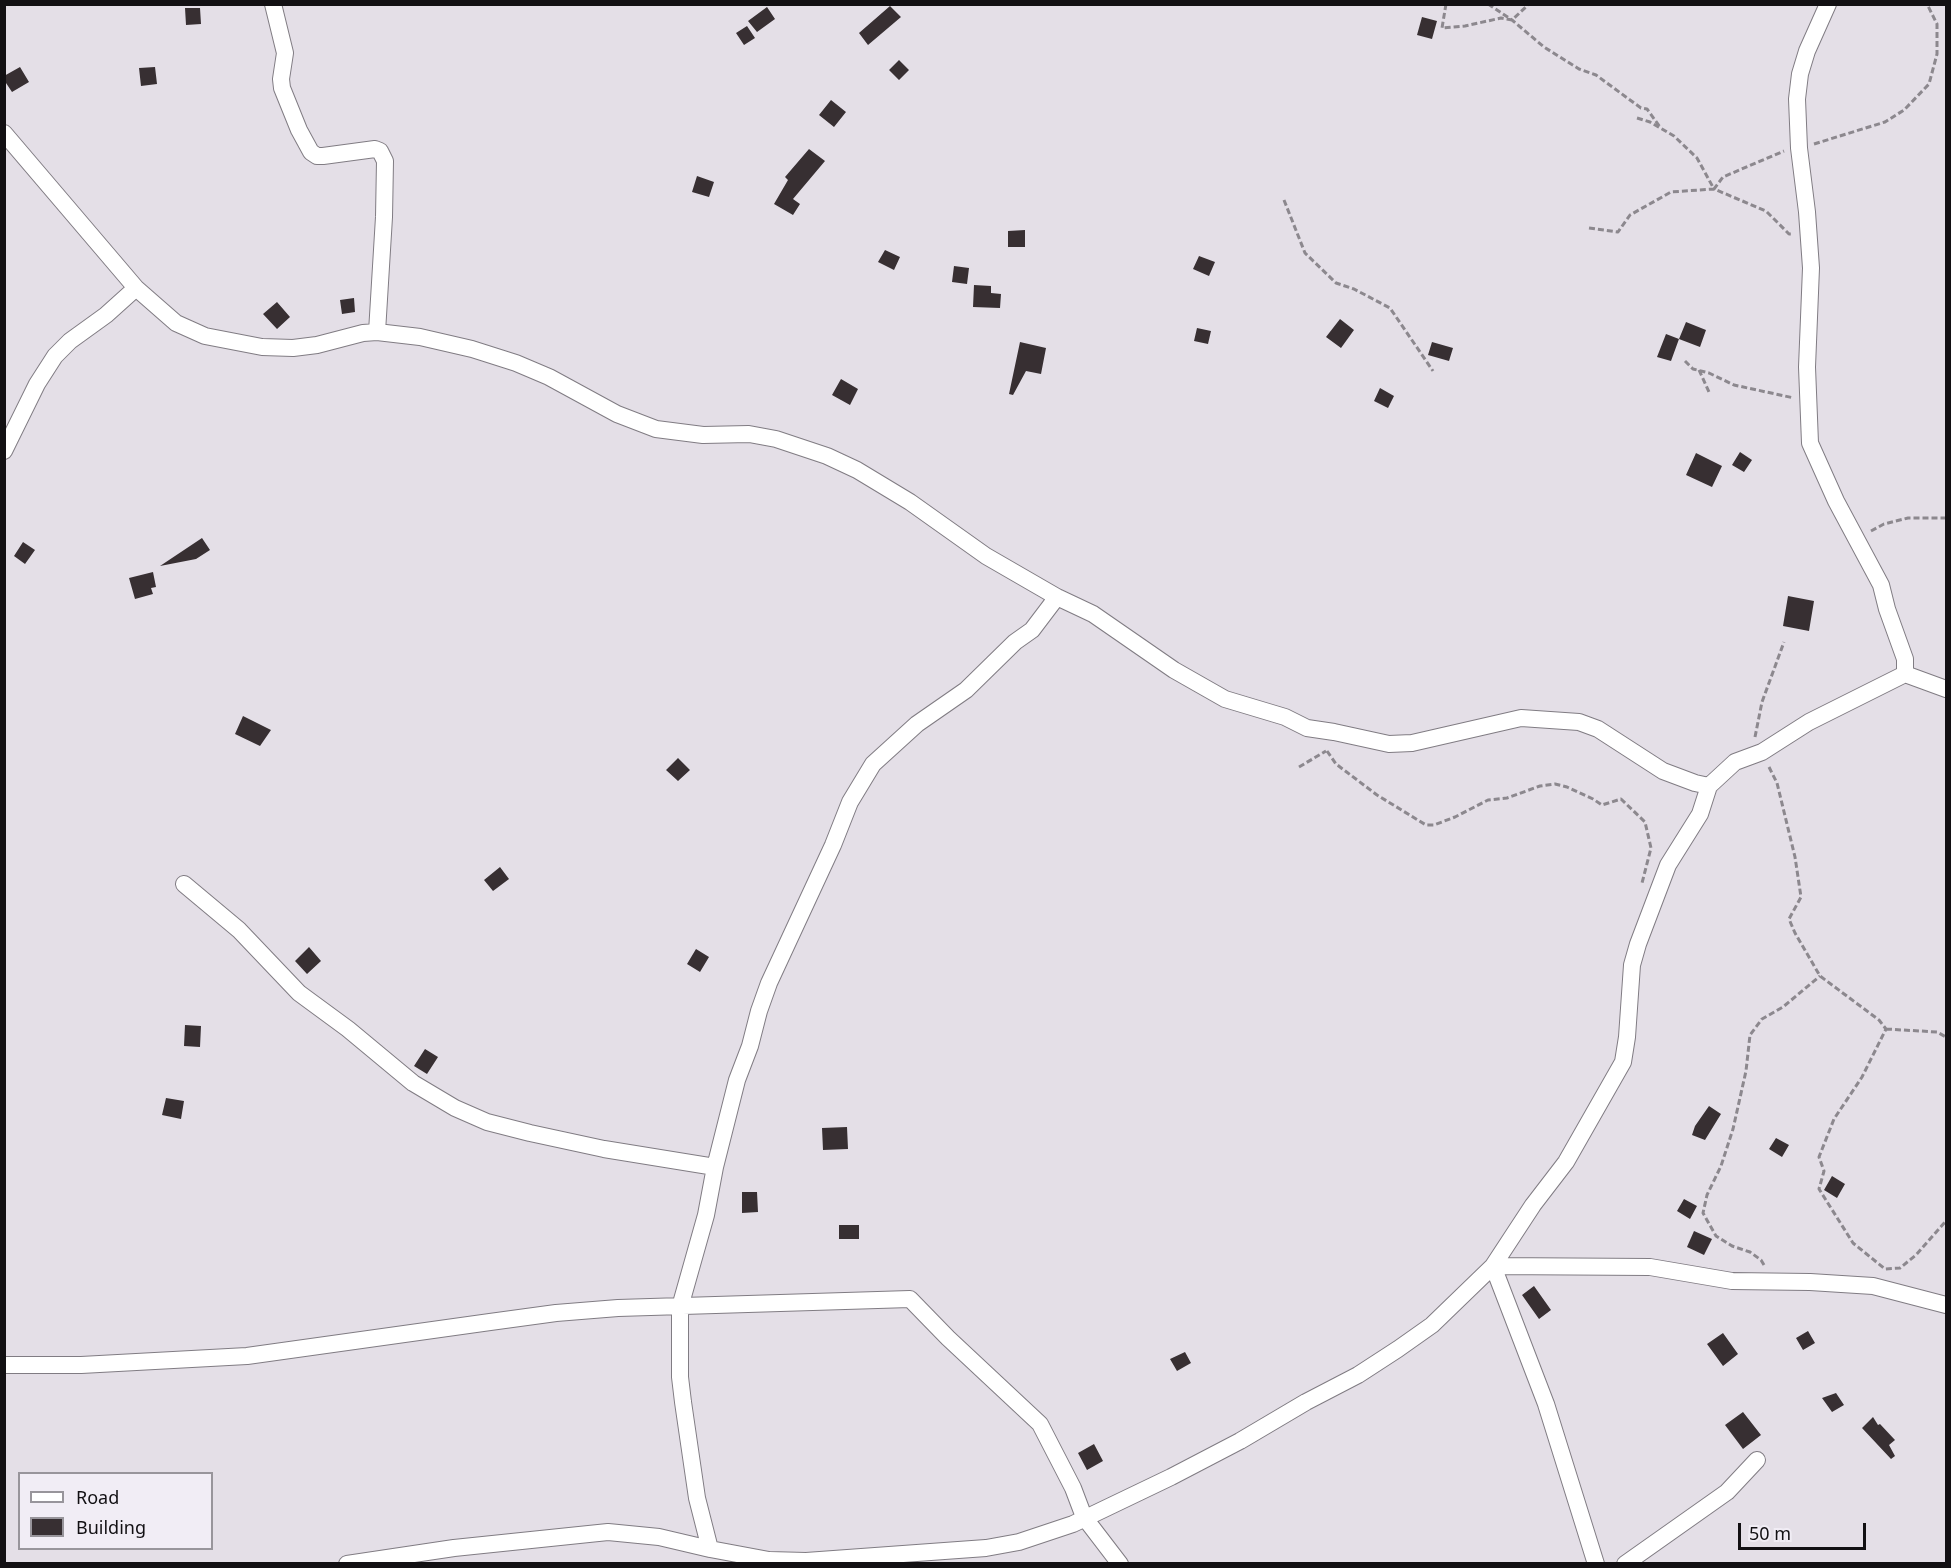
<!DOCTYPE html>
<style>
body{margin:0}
#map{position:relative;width:1951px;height:1568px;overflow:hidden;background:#e4dfe7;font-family:"Noto Sans",sans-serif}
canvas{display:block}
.frame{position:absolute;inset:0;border:6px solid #121013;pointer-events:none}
.legend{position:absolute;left:18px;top:1472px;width:195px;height:78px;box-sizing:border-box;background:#f1edf5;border:2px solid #98959b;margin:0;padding:8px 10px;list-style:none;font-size:18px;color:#121013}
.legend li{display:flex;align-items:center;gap:12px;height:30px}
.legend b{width:30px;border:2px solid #98959b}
.scale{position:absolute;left:1738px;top:1523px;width:128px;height:27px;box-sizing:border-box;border:3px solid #121013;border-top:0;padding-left:8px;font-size:18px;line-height:21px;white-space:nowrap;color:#121013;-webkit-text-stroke:4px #f1edf5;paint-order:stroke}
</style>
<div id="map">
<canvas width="1951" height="1568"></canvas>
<div class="frame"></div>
<ul class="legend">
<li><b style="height:8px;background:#fff"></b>Road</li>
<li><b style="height:16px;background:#372f32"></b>Building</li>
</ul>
<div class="scale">50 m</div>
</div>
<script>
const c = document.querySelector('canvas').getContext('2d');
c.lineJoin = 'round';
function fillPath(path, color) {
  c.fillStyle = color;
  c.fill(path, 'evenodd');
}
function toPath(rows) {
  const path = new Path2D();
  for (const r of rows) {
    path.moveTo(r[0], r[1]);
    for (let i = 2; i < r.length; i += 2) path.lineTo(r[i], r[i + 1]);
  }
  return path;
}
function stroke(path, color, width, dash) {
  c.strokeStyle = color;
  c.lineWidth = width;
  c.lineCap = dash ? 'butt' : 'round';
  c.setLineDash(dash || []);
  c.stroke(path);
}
const building = toPath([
 [890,6,901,17,868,45,859,33],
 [767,7,775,19,757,32,748,21],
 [185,8,200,8,201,24,186,25],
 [1422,17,1437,21,1432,39,1417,35],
 [747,26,755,38,744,45,736,33],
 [899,60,909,70,899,80,889,70],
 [20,67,29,82,12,92,4,80,4,76],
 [155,67,157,84,141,86,139,68],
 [831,100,846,112,834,127,819,115],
 [809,149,825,161,793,199,800,204,793,215,774,204,788,180,785,177],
 [697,176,714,182,709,197,692,192],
 [1025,230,1025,247,1008,247,1008,231],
 [885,250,900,257,894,270,878,262],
 [1199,256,1215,262,1209,276,1193,269],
 [954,266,969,268,967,284,952,282],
 [974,285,991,286,991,293,1001,294,1000,308,973,307],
 [354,298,355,312,342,314,340,300],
 [277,302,290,317,277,329,263,314],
 [1340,319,1354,330,1341,348,1326,337],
 [1686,322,1706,330,1700,347,1679,339],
 [1197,328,1211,331,1208,344,1194,341],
 [1666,334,1679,339,1671,361,1657,357],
 [1020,342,1046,348,1041,374,1026,371,1013,395,1009,394],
 [1432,342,1453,348,1449,361,1428,355],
 [841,379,858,389,850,405,832,395],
 [1380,388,1394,396,1388,408,1374,401],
 [1740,452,1752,460,1744,472,1732,465],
 [1696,453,1722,466,1712,487,1686,475],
 [202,538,210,550,196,559,160,566],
 [23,542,35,550,25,564,14,556],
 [153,572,156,587,151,588,153,594,135,599,129,578],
 [1788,596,1814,601,1809,631,1783,626],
 [243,716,271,730,260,746,235,734],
 [678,758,690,770,678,781,666,770],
 [500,867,509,879,493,891,484,880],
 [309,947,321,961,307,974,295,961],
 [696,949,709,957,700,972,687,964],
 [185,1025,201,1026,200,1047,184,1046],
 [425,1049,438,1057,427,1074,414,1066],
 [166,1098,184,1101,181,1119,162,1115],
 [1709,1106,1721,1114,1705,1140,1692,1135,1695,1126],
 [847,1127,848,1149,823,1150,822,1128],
 [1776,1138,1789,1145,1782,1157,1769,1149],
 [1832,1176,1845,1184,1837,1198,1824,1190],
 [742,1192,757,1192,758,1212,742,1213],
 [1684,1199,1697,1206,1690,1219,1677,1211],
 [839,1225,859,1225,859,1239,839,1239],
 [1694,1231,1712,1239,1704,1255,1687,1247],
 [1534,1286,1551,1310,1539,1319,1522,1295],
 [1808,1331,1815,1343,1803,1350,1796,1338],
 [1723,1333,1738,1354,1723,1366,1707,1344],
 [1185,1352,1191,1363,1177,1371,1170,1359],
 [1836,1393,1844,1405,1832,1412,1822,1398],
 [1743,1412,1761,1435,1743,1449,1725,1425],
 [1873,1417,1878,1425,1880,1424,1895,1440,1889,1445,1895,1456,1891,1459,1862,1428],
 [1094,1444,1103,1461,1087,1470,1078,1453]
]);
const path = toPath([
 [1446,4,1442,28,1465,26,1501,18,1512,20,1529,4],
 [1488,4,1512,20,1544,47,1579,69,1596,75,1641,108,1647,109,1660,127],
 [1637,118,1650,122,1674,136,1697,158,1714,189,1723,177,1784,151],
 [1814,144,1885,122,1904,110,1929,84,1937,54,1937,24,1927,4],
 [1284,200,1305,253,1336,283,1354,289,1390,308,1433,371],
 [1589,228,1618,232,1630,215,1671,192,1714,189,1766,211,1789,234,1793,234],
 [1685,361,1693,369,1709,373,1734,385,1794,398],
 [1699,370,1709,392],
 [1871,531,1884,524,1908,518,1946,518],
 [1755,737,1762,702,1784,642],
 [1327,751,1336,764,1377,795,1426,825,1434,825,1455,817,1488,800,1507,798,1540,786,1555,784,1567,787,1593,799,1602,805,1621,799,1645,822,1651,848,1642,883],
 [1299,767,1326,751],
 [1769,767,1777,783,1795,857,1801,897,1789,919,1795,933,1820,976,1879,1020,1886,1029,1862,1077,1834,1119,1819,1157,1824,1171,1819,1189,1853,1243,1885,1269,1900,1268,1916,1255,1946,1221],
 [1886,1029,1937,1032,1946,1037],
 [1764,1265,1761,1260,1750,1252,1732,1246,1716,1236,1703,1213,1707,1195,1721,1166,1733,1129,1746,1071,1750,1035,1762,1019,1783,1007,1820,976]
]);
const minor = toPath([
 [273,4,285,53,281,79,282,88,299,130,311,152,317,156,323,156,375,149,380,151,385,161,384,217,377,332],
 [1828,4,1807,51,1800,74,1797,99,1799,148,1807,212,1811,268,1807,367,1810,443,1836,501,1881,585,1887,609,1905,659,1905,674],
 [4,133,136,288,176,323,205,336,262,347,293,348,317,345,363,333,377,332,420,337,472,349,516,363,549,377,617,414,656,429,703,435,749,434,776,439,827,456,857,470,910,502,986,556,1057,597,1093,614,1174,670,1225,699,1285,717,1307,728,1334,732,1389,744,1412,743,1521,718,1579,722,1598,729,1663,771,1695,783,1709,786],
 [4,451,37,384,55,356,70,341,106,315,136,288],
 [184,884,239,930,299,993,348,1029,413,1083,455,1108,487,1122,530,1133,604,1149,715,1167],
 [4,1365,81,1365,247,1356,490,1322,556,1313,618,1308,910,1299,948,1338,1040,1424,1073,1488,1084,1517,1120,1564],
 [710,1549,697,1498,683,1402,680,1377,680,1307,706,1215,715,1167,737,1080,750,1046,759,1011,769,983,833,845,850,802,873,764,917,724,966,690,1015,642,1032,630,1057,597],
 [347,1564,454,1548,608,1532,659,1537,710,1549,769,1560,806,1561,986,1548,1019,1542,1073,1524,1171,1477,1240,1441,1306,1402,1358,1375,1398,1349,1432,1325,1493,1266,1533,1205,1566,1162,1623,1062,1627,1037,1632,965,1638,944,1668,865,1700,814,1709,786,1735,762,1762,752,1809,722,1905,674,1946,689],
 [1596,1564,1546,1404,1493,1266,1650,1267,1732,1281,1810,1282,1873,1286,1946,1305],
 [1625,1564,1727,1492,1757,1460]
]);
fillPath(building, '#372f32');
stroke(minor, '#807c83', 18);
stroke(path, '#8c888e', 3, [6, 3]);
stroke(minor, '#fff', 16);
</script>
